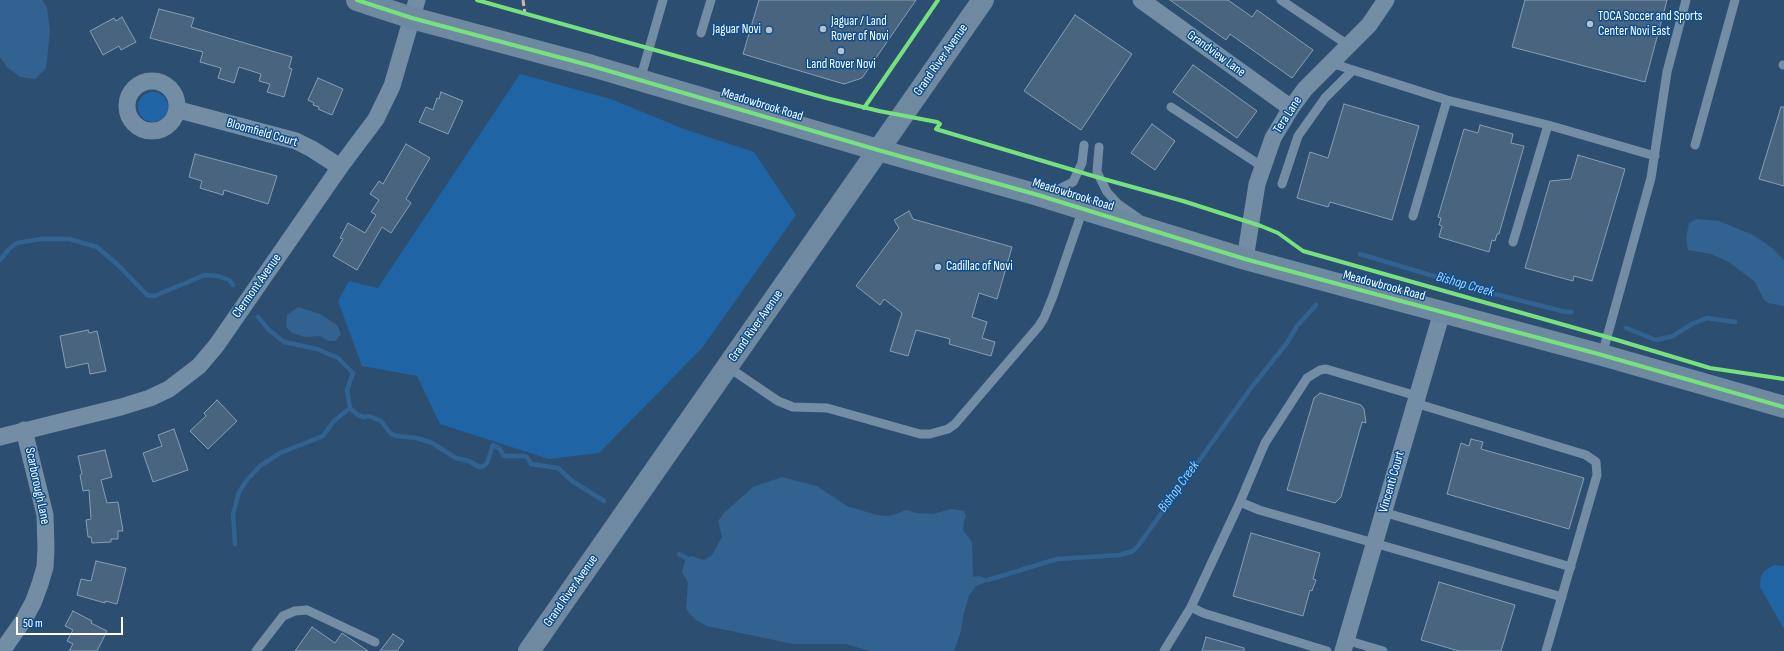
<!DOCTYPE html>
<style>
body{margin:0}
#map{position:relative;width:1784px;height:651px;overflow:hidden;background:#2c4f71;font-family:"Sofia Sans Condensed",sans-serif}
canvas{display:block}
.scale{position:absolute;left:16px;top:617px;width:107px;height:18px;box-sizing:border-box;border:2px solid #fff;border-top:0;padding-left:5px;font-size:12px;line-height:14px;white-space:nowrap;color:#fff;-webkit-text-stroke:3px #0f4f8e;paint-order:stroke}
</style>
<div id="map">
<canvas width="1784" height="651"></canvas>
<div class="scale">50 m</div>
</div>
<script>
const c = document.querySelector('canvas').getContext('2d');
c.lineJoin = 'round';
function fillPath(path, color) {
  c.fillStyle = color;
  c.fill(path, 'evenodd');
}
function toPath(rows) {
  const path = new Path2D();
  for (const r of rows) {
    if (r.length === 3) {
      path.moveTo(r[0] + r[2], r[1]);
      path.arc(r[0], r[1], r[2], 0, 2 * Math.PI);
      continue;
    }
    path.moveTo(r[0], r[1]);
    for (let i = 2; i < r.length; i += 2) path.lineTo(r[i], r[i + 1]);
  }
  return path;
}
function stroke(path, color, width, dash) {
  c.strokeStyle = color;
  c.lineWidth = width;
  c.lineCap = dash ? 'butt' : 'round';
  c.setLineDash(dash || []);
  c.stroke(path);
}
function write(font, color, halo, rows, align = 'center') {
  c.font = font + ' "Sofia Sans Condensed",sans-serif';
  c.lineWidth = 3;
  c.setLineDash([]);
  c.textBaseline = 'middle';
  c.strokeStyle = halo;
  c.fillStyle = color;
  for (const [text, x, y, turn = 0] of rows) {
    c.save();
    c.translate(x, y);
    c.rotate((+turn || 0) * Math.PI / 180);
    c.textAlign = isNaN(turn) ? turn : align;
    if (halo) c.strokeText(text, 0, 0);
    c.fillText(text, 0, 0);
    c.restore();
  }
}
const green = toPath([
 [520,74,611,99,684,129,754,152,796,215,702,348,599,453,549,459,440,424,417,376,362,366,338,301,349,281,378,288],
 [153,107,15],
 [1774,565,1784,566,1784,629,1760,587,1761,576,1764,571]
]);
const water = toPath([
 [0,0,42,0,47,7,50,31,46,68,35,79,20,77,7,67,0,57],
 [1696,219,1719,221,1753,235,1772,248,1784,260,1784,306,1768,303,1764,300,1755,282,1729,262,1711,254,1688,250,1686,238,1689,223],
 [298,307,320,314,337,325,341,334,335,341,328,341,320,336,305,337,292,333,286,327,287,315],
 [782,477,817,486,847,506,877,515,890,516,906,510,917,513,933,514,951,509,964,511,966,517,964,521,963,530,972,542,973,577,978,576,988,579,988,581,976,586,969,595,963,617,961,631,954,651,870,651,846,644,793,644,707,626,696,620,689,613,686,608,688,582,682,572,686,558,691,556,704,560,712,555,722,537,718,521,724,513,753,487]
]);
const stream = toPath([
 [1360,254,1487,292,1566,312,1571,312],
 [0,260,10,248,17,243,41,239,69,239,97,247,117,264,147,295,154,296,205,275,218,276,229,280,233,285],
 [258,317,269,330,284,342,317,349,338,358,353,373,347,390,350,408,358,415,364,417,369,416,381,421,391,434,397,436,417,438,432,443,456,458,469,461,479,467,484,466,487,463,493,445,500,449,504,456,524,456,527,457,531,464,558,468,572,481,604,501],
 [1626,328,1656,340,1673,336,1692,324,1707,318,1735,322],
 [235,544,233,514,239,492,247,480,260,466,280,453,323,436,334,421,350,408],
 [679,554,686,558],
 [988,580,1057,559,1120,555,1133,551,1138,546,1251,388,1287,343,1297,326,1316,305]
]);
const building = toPath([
 [759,0,916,0,862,78,844,84,743,54,759,0],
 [1170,0,1228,0,1252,17,1257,10,1313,50,1292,78,1230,34,1226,40,1170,0],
 [1525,0,1667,0,1645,82,1512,47,1525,0],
 [159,9,194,18,191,27,292,57,289,68,292,69,284,97,267,92,270,84,259,81,261,74,239,67,234,83,218,78,221,68,200,62,203,52,150,38,159,9],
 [1075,15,1132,54,1081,130,1024,91,1075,15],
 [122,17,136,42,121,50,119,46,103,55,90,31,114,18,116,21,122,17],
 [1193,65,1257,111,1237,138,1173,92,1193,65],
 [318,78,343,89,332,115,318,109,319,107,313,105,314,103,308,100,318,78],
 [441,92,463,101,448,134,419,122,426,107,433,110,437,98,439,99,441,92],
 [1344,104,1419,126,1392,220,1330,202,1328,207,1297,198,1310,152,1328,158,1344,104],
 [1781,107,1784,107,1784,186,1759,179,1781,107],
 [1152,124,1175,141,1155,170,1131,153,1152,124],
 [1480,125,1513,134,1511,143,1524,146,1499,234,1497,234,1495,241,1492,240,1489,252,1439,237,1442,226,1439,225,1441,218,1438,217,1464,129,1478,133,1480,125],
 [406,144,430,158,406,199,411,203,391,233,382,227,357,270,333,256,343,239,340,238,348,223,365,233,376,215,371,212,379,200,370,194,379,181,383,184,406,144],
 [195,154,277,176,268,204,224,190,223,195,200,188,202,181,189,177,195,154],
 [1578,155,1625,169,1592,281,1574,276,1573,281,1525,268,1550,181,1571,179,1578,155],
 [909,211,913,219,1012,247,997,299,979,293,972,317,987,322,982,338,995,342,991,356,949,344,950,339,916,330,908,356,890,351,902,313,884,299,880,305,856,286,899,228,894,220,909,211],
 [88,330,89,333,97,331,106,371,90,374,88,363,66,368,60,336,88,330],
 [1320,393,1361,405,1364,409,1366,423,1362,422,1341,497,1335,503,1287,490,1314,398,1320,393],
 [217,400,237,421,208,449,190,431,206,416,204,413,217,400],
 [174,429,188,470,153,482,143,453,162,446,158,435,174,429],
 [1471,439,1483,442,1481,449,1584,478,1569,529,1447,494,1461,443,1469,446,1471,439],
 [105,450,112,477,101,480,107,503,118,502,123,531,118,531,118,539,111,539,111,542,92,543,91,537,88,537,86,520,91,519,89,490,83,491,80,475,82,474,78,456,105,450],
 [1251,533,1320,553,1313,579,1316,580,1312,591,1310,590,1303,616,1233,596,1251,533],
 [96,561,126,568,117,604,105,601,105,603,77,595,81,579,91,581,96,561],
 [1439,582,1515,605,1501,651,1459,651,1421,640,1439,582],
 [73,611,92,621,91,623,107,631,97,651,69,651,73,644,67,641,73,630,65,626,73,611],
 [312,627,335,643,342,633,368,651,295,651,312,627],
 [393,634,404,641,397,651,380,651,393,634],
 [1206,637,1244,648,1244,651,1202,651,1206,637]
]);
const lane = toPath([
 [1281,0,1348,45],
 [701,33,711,0],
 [1331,63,1447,100,1548,125,1655,156],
 [1783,65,1784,65],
 [640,80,663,0],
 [1171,107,1263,167],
 [1695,145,1735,0],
 [1099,147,1097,172,1107,192,1118,204,1138,218],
 [1282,184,1298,136,1325,98,1353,70],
 [1046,193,1057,190,1073,182,1082,163,1084,145],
 [1413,216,1447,100],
 [1513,242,1548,125],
 [1602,355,1651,178,1667,72,1686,0],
 [728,367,778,401,793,407,827,408,920,434,930,434,948,429,955,424,1039,326,1044,318,1053,296,1083,209],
 [1415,403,1586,455,1596,462,1597,475,1546,651],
 [1240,502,1259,510,1562,597],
 [1383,512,1571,567],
 [1191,607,1203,613,1327,651],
 [1346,640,1383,651],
 [256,651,283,616,295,611,307,610,375,642],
 [1164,651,1191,607,1240,502,1265,443,1307,378,1320,370,1326,369,1417,396]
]);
const street = toPath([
 [1141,0,1291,108],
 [152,106,25],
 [179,110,296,141,312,149,340,167],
 [1245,259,1257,184,1273,138,1291,108,1305,89,1369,25,1386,0],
 [0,437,121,407,150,398,169,389,199,366,216,346,340,167,376,119,392,86,417,0],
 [2,651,23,621,33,603,40,584,45,567,46,549,45,515,24,430],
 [1343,651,1442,312]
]);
const secondary = toPath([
 [357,0,412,18,592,66,878,150,1038,195,1245,259,1602,355,1784,407],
 [529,651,983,0]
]);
const quiet = toPath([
 [523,0,525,14]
]);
const cycleway = toPath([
 [357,0,412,18,592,66,878,150,1038,195,1245,259,1602,355,1784,407],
 [477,0,826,98,879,111,937,122,940,124,936,129,939,130,1100,178,1183,201,1261,226,1278,233,1303,251,1607,337,1710,368,1784,379],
 [864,108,938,0]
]);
const markers = [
 [1590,24,4,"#b5c1cd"],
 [823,29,4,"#b5c1cd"],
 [769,30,4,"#b5c1cd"],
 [841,51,4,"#b5c1cd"],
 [938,267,4,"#b5c1cd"]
];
const poiNames = [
 ["TOCA Soccer and Sports",1598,17],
 ["Center Novi East",1598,32],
 ["Jaguar / Land",831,22],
 ["Rover of Novi",831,37],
 ["Jaguar Novi",761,30,"right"],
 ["Land Rover Novi",841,65,"center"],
 ["Cadillac of Novi",946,267]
];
const streetNames = [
 ["Grandview Lane",1216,54,36],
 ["Grand River Avenue",941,60,-55],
 ["Meadowbrook Road",762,105,17],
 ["Tera Lane",1288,115,-57],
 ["Bloomfield Court",262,133,16],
 ["Meadowbrook Road",1073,195,17],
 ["Clermont Avenue",257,286,-55],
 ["Meadowbrook Road",1384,286,15],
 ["Grand River Avenue",756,326,-55],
 ["Vincenti Court",1392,482,-74],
 ["Scarborough Lane",37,486,78],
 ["Grand River Avenue",571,591,-55]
];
const waterNames = [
 ["Bishop Creek",1465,285,16],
 ["Bishop Creek",1179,487,-54]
];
fillPath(green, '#1f64a4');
fillPath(water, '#32628f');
stroke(stream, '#32628f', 4.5);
fillPath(building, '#48647f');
stroke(building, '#889eb3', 1);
stroke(lane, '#738da5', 9);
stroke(street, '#738da5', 17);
stroke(secondary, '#6f89a1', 22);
stroke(quiet, '#d1b7ad', 3, [6, 3]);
stroke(cycleway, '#77e17e', 4);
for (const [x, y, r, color] of markers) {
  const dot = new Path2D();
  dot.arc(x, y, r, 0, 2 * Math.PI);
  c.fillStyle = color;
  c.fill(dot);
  stroke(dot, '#0f4f8e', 1.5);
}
write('13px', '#fff', '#0f4f8e', poiNames, 'left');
write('13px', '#fff', '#0f4f8e', streetNames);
write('italic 14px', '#a2d1fa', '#0f4f8e', waterNames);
</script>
